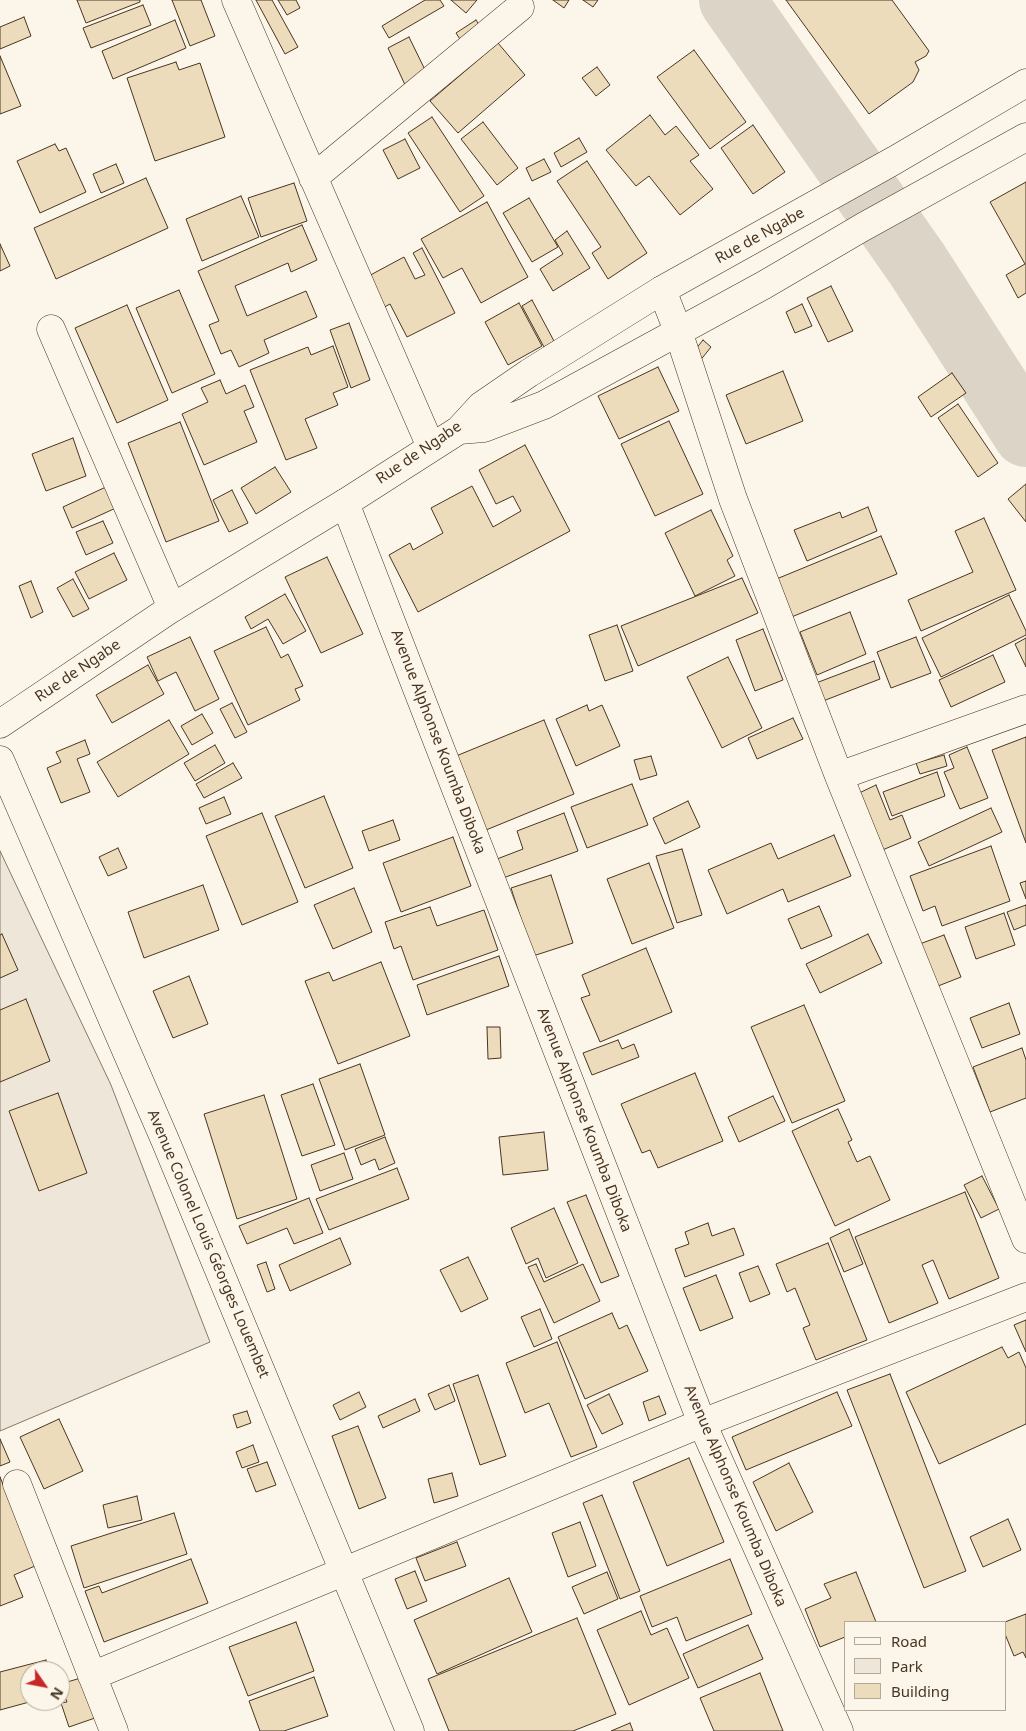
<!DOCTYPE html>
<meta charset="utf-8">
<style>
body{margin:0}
#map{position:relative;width:1026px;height:1731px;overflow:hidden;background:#fbf6e9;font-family:"Noto Sans",sans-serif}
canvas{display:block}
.legend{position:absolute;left:844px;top:1621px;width:162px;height:90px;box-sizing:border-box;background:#fbf6e9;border:1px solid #b4a999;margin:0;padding:6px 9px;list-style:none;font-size:15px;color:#4a3520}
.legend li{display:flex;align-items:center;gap:10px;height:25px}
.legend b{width:25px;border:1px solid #b4a999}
.north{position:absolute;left:20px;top:1661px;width:50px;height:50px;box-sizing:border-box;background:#fbf6e9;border:1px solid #b4a999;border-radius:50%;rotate:123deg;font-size:14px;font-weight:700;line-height:20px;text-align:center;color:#4a3520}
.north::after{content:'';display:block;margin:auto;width:18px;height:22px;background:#c62828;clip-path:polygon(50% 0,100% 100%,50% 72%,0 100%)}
</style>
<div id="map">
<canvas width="1026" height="1731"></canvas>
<ul class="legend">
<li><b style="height:6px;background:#fbf6e9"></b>Road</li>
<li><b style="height:14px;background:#ede6d9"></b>Park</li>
<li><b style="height:14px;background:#ecdcbc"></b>Building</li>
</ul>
<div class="north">N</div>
</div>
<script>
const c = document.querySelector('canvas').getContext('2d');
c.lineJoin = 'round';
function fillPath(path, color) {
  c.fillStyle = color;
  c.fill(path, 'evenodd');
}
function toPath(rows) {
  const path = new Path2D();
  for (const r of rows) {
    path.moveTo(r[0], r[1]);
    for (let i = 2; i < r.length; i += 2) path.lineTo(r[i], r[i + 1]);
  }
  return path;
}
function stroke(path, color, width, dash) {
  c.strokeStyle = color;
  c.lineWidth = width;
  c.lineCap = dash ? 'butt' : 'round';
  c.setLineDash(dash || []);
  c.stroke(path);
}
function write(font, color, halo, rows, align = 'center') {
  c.font = font + ' "Noto Sans",sans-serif';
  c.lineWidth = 4;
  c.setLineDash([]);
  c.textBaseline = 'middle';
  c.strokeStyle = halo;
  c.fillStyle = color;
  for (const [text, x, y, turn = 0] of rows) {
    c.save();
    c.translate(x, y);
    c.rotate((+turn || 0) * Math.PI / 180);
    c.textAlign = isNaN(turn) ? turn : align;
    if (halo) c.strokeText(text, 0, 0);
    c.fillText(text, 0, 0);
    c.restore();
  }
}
const green = toPath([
 [0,851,111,1085,210,1342,0,1431,0,851]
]);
const river = toPath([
 [732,0,917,264,1026,434]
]);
const building = toPath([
 [77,0,140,0,140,2,86,23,77,0],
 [172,0,201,0,215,36,190,46,172,0],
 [256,0,272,0,298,47,285,54,256,0],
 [278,0,296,0,300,8,287,15,278,0],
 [425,0,440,0,444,6,389,38,382,26,425,0],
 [451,0,477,0,466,13,451,0],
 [553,0,569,0,564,8,553,0],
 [583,0,598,0,593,7,583,0],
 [786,0,892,0,929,51,926,56,915,62,919,70,913,82,869,114,786,0],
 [143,5,151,25,91,48,83,28,143,5],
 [24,17,31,36,0,49,0,27,24,17],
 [175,20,186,48,113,79,102,51,175,20],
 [476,20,483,31,463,44,456,33,476,20],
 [409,37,428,76,406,87,388,48,409,37],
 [498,43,525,75,458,133,430,101,498,43],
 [694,50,746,122,710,149,657,77,694,50],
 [0,56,21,106,0,114,0,56],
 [176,62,179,70,200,63,225,137,155,161,127,78,176,62],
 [597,67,610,85,596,96,582,78,597,67],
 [650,115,665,135,676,126,699,155,690,161,713,189,680,215,649,176,636,186,606,150,650,115],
 [432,117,484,196,460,212,408,133,432,117],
 [483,122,518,168,497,185,461,139,483,122],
 [753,125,785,172,753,194,721,148,753,125],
 [579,138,587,152,561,167,554,153,579,138],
 [405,139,420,168,398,179,383,150,405,139],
 [55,144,59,151,66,148,86,192,40,213,17,161,55,144],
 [544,159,551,172,532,181,526,168,544,159],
 [587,161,647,253,608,279,592,253,601,247,557,181,587,161],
 [116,164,124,183,101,193,93,174,116,164],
 [146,178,168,228,56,279,34,228,146,178],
 [1026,182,1026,293,1018,298,1006,275,1025,264,990,202,1026,182],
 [294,183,307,221,261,237,248,198,294,183],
 [241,196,259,237,202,261,186,219,241,196],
 [529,198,558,247,532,262,503,213,529,198],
 [487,202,528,277,481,303,462,268,443,278,421,239,487,202],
 [302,225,317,260,291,272,288,263,235,286,247,316,306,291,317,317,264,340,269,353,239,367,231,350,221,354,209,325,219,321,198,271,302,225],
 [567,231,590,268,553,291,540,269,563,254,555,240,567,231],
 [0,244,10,266,0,271,0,244],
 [422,248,455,313,407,337,390,304,379,310,363,279,404,257,415,279,425,275,413,253,422,248],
 [831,286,853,331,828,342,807,298,831,286],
 [179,290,215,374,172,393,136,308,179,290],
 [532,300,554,341,544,347,522,306,532,300],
 [519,303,542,346,508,365,485,322,519,303],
 [802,304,812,326,795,333,786,312,802,304],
 [127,305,168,400,117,423,75,328,127,305],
 [349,323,370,380,351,388,330,330,349,323],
 [703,340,711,347,699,362,691,355,703,340],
 [333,346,348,387,333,393,338,405,305,419,317,448,286,460,250,370,308,347,311,355,333,346],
 [658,367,679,411,619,439,598,396,658,367],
 [783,371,803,421,746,444,726,395,783,371],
 [952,373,966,393,931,417,918,397,952,373],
 [220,380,226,394,245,385,254,407,244,411,257,442,204,465,182,414,208,402,201,388,220,380],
 [958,404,998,463,978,477,938,418,958,404],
 [669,421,703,494,655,516,621,444,669,421],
 [180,422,219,521,166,542,128,443,180,422],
 [73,438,86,476,46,491,32,454,73,438],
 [525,445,570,531,418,612,389,555,410,543,413,550,443,533,431,508,472,486,493,527,521,511,513,496,496,504,479,470,525,445],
 [275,467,291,492,256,514,241,488,275,467],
 [1026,484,1026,522,1008,499,1026,484],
 [108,486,118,507,72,528,63,507,108,486],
 [232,490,248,523,229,532,213,500,232,490],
 [868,507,877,531,807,561,794,530,840,512,842,518,868,507],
 [711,510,733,556,727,560,735,576,695,596,665,533,711,510],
 [984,518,1016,590,921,631,908,600,973,572,955,531,984,518],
 [103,521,113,543,86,555,76,532,103,521],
 [881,536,897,574,789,618,774,580,881,536],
 [114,553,127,580,89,599,75,572,114,553],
 [327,557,363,634,321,653,285,577,327,557],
 [742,578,758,613,638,666,621,626,742,578],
 [73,579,89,609,73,617,57,588,73,579],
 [31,581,43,612,31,618,19,586,31,581],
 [285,594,306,631,283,644,268,619,251,629,245,617,285,594],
 [1009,595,1026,631,1026,635,941,677,922,638,1009,595],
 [850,612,866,654,817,675,800,632,850,612],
 [617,625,633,671,605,681,589,635,617,625],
 [266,627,281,658,288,654,303,686,295,689,300,700,248,725,214,651,266,627],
 [763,629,783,680,755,691,736,640,763,629],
 [190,637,219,699,195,711,176,672,158,681,147,657,190,637],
 [916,637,931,673,891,688,877,652,916,637],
 [1026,638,1026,667,1015,644,1026,638],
 [993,655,1005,682,951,707,939,680,993,655],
 [728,657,762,728,722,748,687,677,728,657],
 [874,661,880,679,823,701,816,683,874,661],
 [148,665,164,694,112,723,96,695,148,665],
 [232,703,247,732,235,738,220,709,232,703],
 [587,705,589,711,602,705,620,746,576,766,556,719,587,705],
 [202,714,213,733,192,745,181,726,202,714],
 [793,718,803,739,757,759,748,738,793,718],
 [169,720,189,754,118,797,97,762,169,720],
 [544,720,574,794,486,830,456,756,544,720],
 [1026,737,1026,843,992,750,1026,737],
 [85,740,90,754,77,759,90,792,61,803,47,768,61,762,56,752,85,740],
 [215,745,225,763,195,781,184,763,215,745],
 [967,747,988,798,960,809,944,772,954,768,949,755,967,747],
 [944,755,947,766,920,774,916,763,944,755],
 [651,756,657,775,640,780,634,760,651,756],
 [233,763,242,778,204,798,196,784,233,763],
 [937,772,945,796,892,816,883,792,937,772],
 [632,784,648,825,587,848,571,807,632,784],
 [876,785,890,820,902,815,911,838,880,851,857,794,876,785],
 [324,796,353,868,305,888,275,816,324,796],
 [224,797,231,814,206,824,199,808,224,797],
 [688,801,700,827,665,844,653,818,688,801],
 [991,808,1002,832,929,866,918,842,991,808],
 [262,813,298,902,242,925,206,836,262,813],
 [564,813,578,851,503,878,497,859,523,849,517,831,564,813],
 [393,820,400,840,369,851,362,831,393,820],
 [834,835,851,876,788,902,783,889,727,914,708,870,771,843,778,859,834,835],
 [453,837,471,886,401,912,383,863,453,837],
 [991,846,1010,901,942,926,935,906,923,911,910,876,991,846],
 [118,848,127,868,108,876,99,857,118,848],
 [682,849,702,915,677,923,656,856,682,849],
 [649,863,674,928,632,944,607,879,649,863],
 [551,875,573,943,533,956,511,888,551,875],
 [1026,881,1026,899,1020,883,1026,881],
 [203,885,219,930,144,958,128,912,203,885],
 [354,888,372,932,333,949,314,905,354,888],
 [1026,905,1026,925,1014,930,1007,912,1026,905],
 [819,906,832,936,801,949,788,919,819,906],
 [430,907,437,926,484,910,498,950,413,980,401,946,394,949,385,922,430,907],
 [1004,913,1015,945,976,959,965,927,1004,913],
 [2,934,18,970,0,978,0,935,2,934],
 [868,934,882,963,820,993,806,964,868,934],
 [944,935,961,977,933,988,917,945,944,935],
 [646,948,672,1012,600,1042,581,998,590,995,582,975,646,948],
 [499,956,509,986,427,1015,417,985,499,956],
 [381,962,410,1036,338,1064,305,981,329,972,333,981,381,962],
 [189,976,208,1024,173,1038,153,991,189,976],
 [26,999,50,1061,0,1082,0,1010,26,999],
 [1009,1003,1020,1034,982,1048,970,1018,1009,1003],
 [804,1005,845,1101,792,1123,751,1027,804,1005],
 [487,1027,500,1027,501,1058,488,1059,487,1027],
 [618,1040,622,1049,634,1044,639,1057,592,1075,583,1053,618,1040],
 [1022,1048,1026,1060,1026,1098,990,1112,973,1067,1022,1048],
 [360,1064,385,1135,345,1150,319,1079,360,1064],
 [695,1073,723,1141,658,1168,650,1150,642,1153,621,1104,695,1073],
 [313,1084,335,1145,302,1156,281,1095,313,1084],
 [58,1093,87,1173,39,1191,9,1111,58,1093],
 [264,1095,297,1199,237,1219,204,1114,264,1095],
 [773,1096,785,1121,739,1142,728,1117,773,1096],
 [838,1109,852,1140,848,1142,857,1162,870,1156,890,1200,835,1226,792,1131,838,1109],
 [544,1132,548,1170,503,1175,499,1137,544,1132],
 [385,1137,395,1163,379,1170,375,1159,361,1165,355,1149,385,1137],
 [344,1153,353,1179,320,1191,311,1165,344,1153],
 [397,1168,409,1199,329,1230,316,1199,397,1168],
 [982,1176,999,1209,981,1218,964,1185,982,1176],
 [965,1192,999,1278,949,1299,933,1260,922,1265,938,1303,889,1323,855,1237,965,1192],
 [586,1195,619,1276,601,1283,567,1202,586,1195],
 [309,1198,323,1233,294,1244,287,1228,247,1244,239,1226,309,1198],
 [554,1208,578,1263,546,1278,538,1258,526,1264,511,1228,554,1208],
 [708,1223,712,1236,734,1228,744,1255,685,1277,675,1249,689,1244,685,1232,708,1223],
 [849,1229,863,1264,844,1272,830,1238,849,1229],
 [340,1238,351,1264,290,1291,279,1265,340,1238],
 [828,1243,867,1340,816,1360,803,1328,810,1325,795,1288,787,1292,776,1264,828,1243],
 [468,1257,488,1299,461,1312,440,1270,468,1257],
 [266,1262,275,1289,267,1292,257,1265,266,1262],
 [536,1264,544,1282,583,1264,600,1301,554,1323,528,1267,536,1264],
 [758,1266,770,1294,750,1302,739,1273,758,1266],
 [716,1275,733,1318,700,1331,683,1288,716,1275],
 [540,1309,552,1339,534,1347,521,1317,540,1309],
 [612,1313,619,1329,627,1325,648,1371,585,1399,558,1337,612,1313],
 [1026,1320,1026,1352,1014,1325,1026,1320],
 [557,1342,597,1447,571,1457,549,1403,525,1413,506,1363,557,1342],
 [1002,1347,1008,1358,1019,1352,1026,1368,1026,1424,939,1464,906,1392,1002,1347],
 [890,1374,966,1571,924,1588,847,1390,890,1374],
 [478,1375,506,1456,480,1465,453,1384,478,1375],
 [449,1385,455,1401,435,1410,428,1394,449,1385],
 [359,1392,366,1407,340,1420,333,1405,359,1392],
 [837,1392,852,1426,746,1470,732,1437,837,1392],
 [609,1394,623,1424,602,1434,587,1405,609,1394],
 [659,1396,666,1414,649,1421,643,1402,659,1396],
 [415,1399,420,1411,383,1428,378,1416,415,1399],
 [247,1411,251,1423,237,1428,233,1415,247,1411],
 [59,1419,83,1471,44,1489,20,1437,59,1419],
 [358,1426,386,1498,359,1509,332,1436,358,1426],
 [0,1439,10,1462,0,1466,0,1439],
 [253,1445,259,1462,242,1468,236,1452,253,1445],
 [689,1458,724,1542,667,1566,633,1482,689,1458],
 [267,1462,276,1485,256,1492,247,1469,267,1462],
 [789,1463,813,1512,776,1531,753,1482,789,1463],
 [452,1473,458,1496,434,1503,428,1479,452,1473],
 [0,1477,35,1566,14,1575,23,1597,0,1606,0,1477],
 [602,1495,640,1591,620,1599,583,1503,602,1495],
 [137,1496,142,1520,108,1528,103,1505,137,1496],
 [174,1513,187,1554,84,1588,71,1546,174,1513],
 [1008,1519,1021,1550,983,1567,970,1537,1008,1519],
 [580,1522,596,1566,568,1577,552,1533,580,1522],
 [457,1542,466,1566,425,1581,416,1558,457,1542],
 [191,1559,208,1603,104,1642,85,1591,99,1586,102,1593,191,1559],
 [730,1559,752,1614,686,1641,677,1617,652,1627,640,1596,730,1559],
 [415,1571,427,1601,407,1609,395,1579,415,1571],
 [607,1572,618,1599,584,1614,572,1587,607,1572],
 [856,1572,876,1622,845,1622,845,1637,820,1647,805,1609,831,1598,824,1584,856,1572],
 [509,1578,532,1632,437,1674,414,1620,509,1578],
 [641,1611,651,1635,667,1628,689,1678,629,1705,597,1630,641,1611],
 [1026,1614,1026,1658,1023,1652,1014,1656,1005,1634,1005,1622,1026,1614],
 [577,1618,616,1714,573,1731,449,1731,428,1679,577,1618],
 [296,1622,314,1671,248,1696,229,1647,296,1622],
 [748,1625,763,1659,698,1688,683,1654,748,1625],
 [46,1660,49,1671,30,1671,30,1701,33,1701,0,1710,0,1672,46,1660],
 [760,1673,783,1731,714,1731,700,1698,760,1673],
 [314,1677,328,1716,284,1731,260,1731,249,1701,314,1677],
 [81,1678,95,1718,69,1727,61,1703,67,1702,60,1684,81,1678],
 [630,1723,633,1731,611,1731,630,1723]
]);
const minor = toPath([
 [236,0,431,447],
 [313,178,520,7],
 [662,290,678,331,733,499,839,776,1026,1239],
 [51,329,172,608],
 [345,503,702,1423,839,1731],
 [839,776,1026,709],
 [17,1484,114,1731],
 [92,1676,702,1423,1026,1297]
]);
const tertiary = toPath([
 [459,430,484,428,544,405,764,285,863,227,1026,137],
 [0,724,172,608,345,503,459,430,481,406,529,373,662,290,895,160,1026,83],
 [0,760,165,1140,410,1731]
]);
const streetNames = [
 ["Rue de Ngabe",760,236,-29],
 ["Rue de Ngabe",419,453,-34],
 ["Rue de Ngabe",78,671,-34],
 ["Avenue Alphonse Koumba Diboka",438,742,69],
 ["Avenue Alphonse Koumba Diboka",584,1120,69],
 ["Avenue Colonel Louis Géorges Louembet",208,1244,67],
 ["Avenue Alphonse Koumba Diboka",735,1496,67]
];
fillPath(green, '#ede6d9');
stroke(green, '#887966', 1);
stroke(river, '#dcd4c6', 66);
fillPath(building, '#ecdcbc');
stroke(building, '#4a3520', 1);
stroke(minor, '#4a3520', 29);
stroke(tertiary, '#4a3520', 29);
stroke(minor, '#fbf6e9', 28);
stroke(tertiary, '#fbf6e9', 28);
write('15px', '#4a3520', '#fbf6e9', streetNames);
</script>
